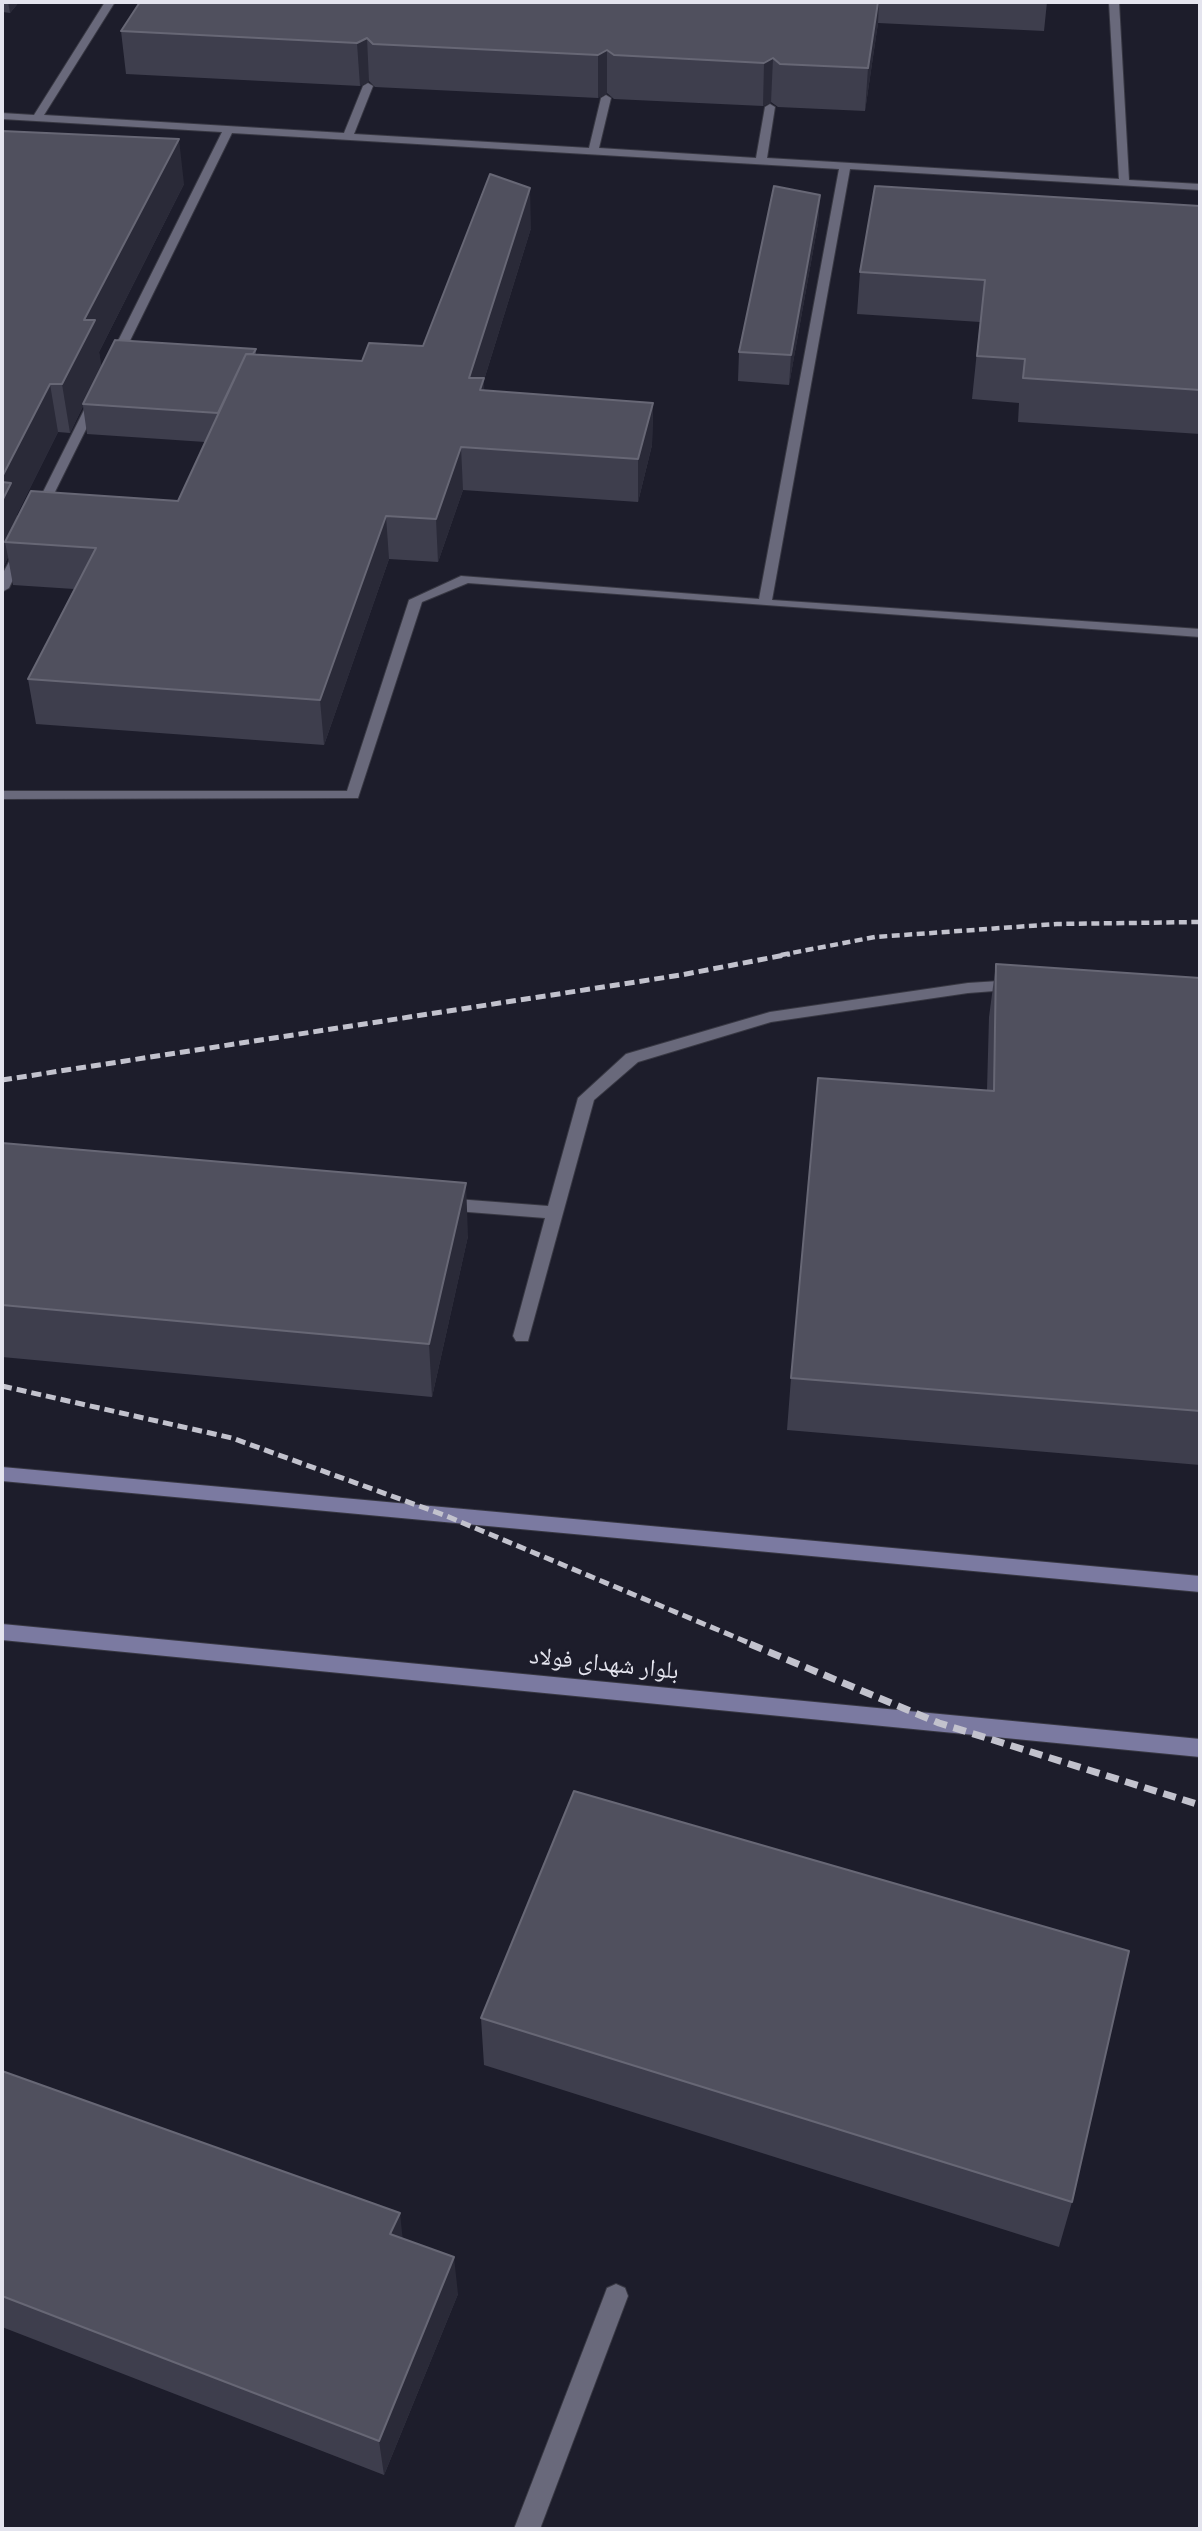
<!DOCTYPE html>
<meta charset="utf-8">
<style>
body{margin:0}
#map{position:relative;width:1202px;height:2531px;overflow:hidden;background:#1d1d2b;font-family:"Zilla Slab",serif}
canvas{display:block}
.frame{position:absolute;inset:0;border:4px solid #e4e4ee;pointer-events:none}
</style>
<div id="map">
<canvas width="1202" height="2531"></canvas>
<div class="frame"></div>
</div>
<script>
const c = document.querySelector('canvas').getContext('2d');
c.lineJoin = 'round';
function toPath(rows) {
  const path = new Path2D();
  for (const r of rows) {
    path.moveTo(r[0], r[1]);
    for (let i = 2; i < r.length; i += 2) path.lineTo(r[i], r[i + 1]);
  }
  return path;
}
function stroke(path, color, width, dash) {
  c.strokeStyle = color;
  c.lineWidth = width;
  c.lineCap = dash ? 'butt' : 'round';
  c.setLineDash(dash || []);
  c.stroke(path);
}
function fillPath(path, color) {
  c.fillStyle = color;
  c.fill(path, 'evenodd');
}
function write(font, color, halo, rows, align = 'center') {
  c.font = font + ' "Zilla Slab","Noto Naskh Arabic",serif';
  c.lineWidth = 5;
  c.setLineDash([]);
  c.textBaseline = 'middle';
  c.strokeStyle = halo;
  c.fillStyle = color;
  for (const [text, x, y, turn = 0] of rows) {
    c.save();
    c.translate(x, y);
    c.rotate((+turn || 0) * Math.PI / 180);
    c.textAlign = isNaN(turn) ? turn : align;
    if (halo) c.strokeText(text, 0, 0);
    c.fillText(text, 0, 0);
    c.restore();
  }
}
const lane = toPath([
 [105,2,115,2,44,115,344,133,363,86,368,83,373,86,354,134,589,148,601,98,606,95,611,98,599,148,756,158,765,107,770,104,775,107,767,158,1119,179,1109,2,1119,2,1129,180,1200,184,1200,190,850,169,772,600,1200,629,1200,637,468,583,422,602,358,798,2,799,2,791,347,791,409,600,461,576,759,599,839,169,232,133,120,361,114,365,108,361,222,132,2,119,2,113,34,115,105,2],
 [91,396,101,399,45,512,35,515,33,512,91,396],
 [21,546,27,550,9,588,2,592,2,575,15,550,21,546],
 [1015,980,1023,985,1021,989,968,993,771,1022,638,1062,594,1100,528,1341,516,1341,513,1336,545,1218,443,1210,434,1204,443,1198,548,1206,578,1098,626,1054,770,1012,968,983,1015,980],
 [616,2284,625,2288,628,2296,540,2529,514,2529,604,2296,607,2288,616,2284]
]);
const secondary = toPath([
 [2,1467,1200,1576,1200,1592,2,1481,2,1467],
 [2,1624,1200,1739,1200,1757,2,1640,2,1624]
]);
const railFar2 = toPath([
 [781,955,875,937,1057,924,1200,922]
]);
const railFar1 = toPath([
 [2,1080,681,975,790,954],
 [2,1386,232,1438,444,1515,754,1645]
]);
const rail = toPath([
 [750,1644,939,1723,1200,1805]
]);
const wall = toPath([
 [2,2,19,2,10,13,3,12,2,14],
 [140,2,1047,2,1044,31,878,23,865,111,778,107,771,102,763,106,614,99,607,93,598,98,375,87,369,81,360,86,126,74,121,31],
 [2,131,184,184,99,352,101,367,256,349,256,355,362,361,423,346,531,228,484,380,484,391,653,403,652,445,638,502,463,490,438,562,389,559,324,745,36,724,28,679,74,589,13,585,8,557,2,570],
 [83,406,87,434,205,442,178,501,17,518,17,514,58,432,70,433],
 [820,195,818,223,789,385,738,381,739,352],
 [1200,206,1200,434,1018,422,1019,403,972,399,980,322,857,314,860,272],
 [996,964,1200,978,1200,1465,787,1430,791,1378,987,1090,989,1017],
 [2,1143,468,1236,432,1397,2,1357],
 [481,2018,1072,2202,1059,2247,484,2065],
 [2,2071,403,2239,458,2294,384,2475,2,2327]
]);
const shadedWall = toPath([
 [8,2,19,2,10,13],
 [878,2,879,2,878,23,865,111,868,68],
 [367,38,369,81,360,86,357,43],
 [607,50,607,93,598,98,598,55],
 [773,58,771,102,763,106,764,63],
 [179,139,184,184,99,352,102,368,83,404,83,406,70,433,62,384,84,320],
 [530,188,531,228,484,380,485,420,469,378],
 [820,195,818,223,789,385,791,355],
 [50,384,58,432,17,514,20,533,5,542,8,557,2,570,2,477],
 [653,403,652,445,638,502,638,459],
 [461,447,463,490,438,562,436,519],
 [386,516,389,559,324,745,320,700],
 [466,1183,468,1236,432,1397,429,1344],
 [400,2213,404,2251,390,2234],
 [454,2257,458,2294,384,2475,379,2441]
]);
const building = toPath([
 [140,2,878,2,868,68,780,64,773,58,764,63,614,55,607,50,598,55,373,44,367,38,357,43,121,31,140,2],
 [2,131,179,139,84,320,95,320,62,384,50,384,2,477,2,131],
 [490,174,530,188,469,378,484,378,480,390,653,403,638,459,461,447,436,519,386,516,320,700,28,679,96,548,5,542,31,491,178,501,246,354,362,361,369,343,423,346,490,174],
 [774,186,820,195,791,355,739,352,774,186],
 [875,186,1200,206,1200,390,1023,378,1025,359,977,356,985,280,860,272,875,186],
 [115,340,256,349,253,354,246,354,218,413,83,404,115,340],
 [2,482,11,483,2,501,2,482],
 [996,964,1200,978,1200,1411,791,1378,818,1078,994,1091,996,964],
 [2,1143,466,1183,429,1344,2,1305,2,1143],
 [574,1791,1129,1951,1072,2202,481,2018,574,1791],
 [2,2071,400,2213,390,2234,454,2257,379,2441,2,2296,2,2071]
]);
const streetNames = [
 ["بلوار شهدای فولاد",604,1664,6]
];
stroke(lane, '#383843', 2);
stroke(secondary, '#383843', 2);
fillPath(lane, '#69697b');
fillPath(secondary, '#7b7aa1');
stroke(railFar2, '#c2c2cd', 4.5, [8, 4.5]);
stroke(railFar1, '#c2c2cd', 5, [10, 5]);
stroke(rail, '#c2c2cd', 7, [13, 7]);
fillPath(wall, '#3e3e4d');
fillPath(shadedWall, '#2a2a38');
fillPath(building, '#50505e');
stroke(building, '#676775', 2);
write('24px', '#e4e4ee', '#1d1d2b', streetNames);
</script>
